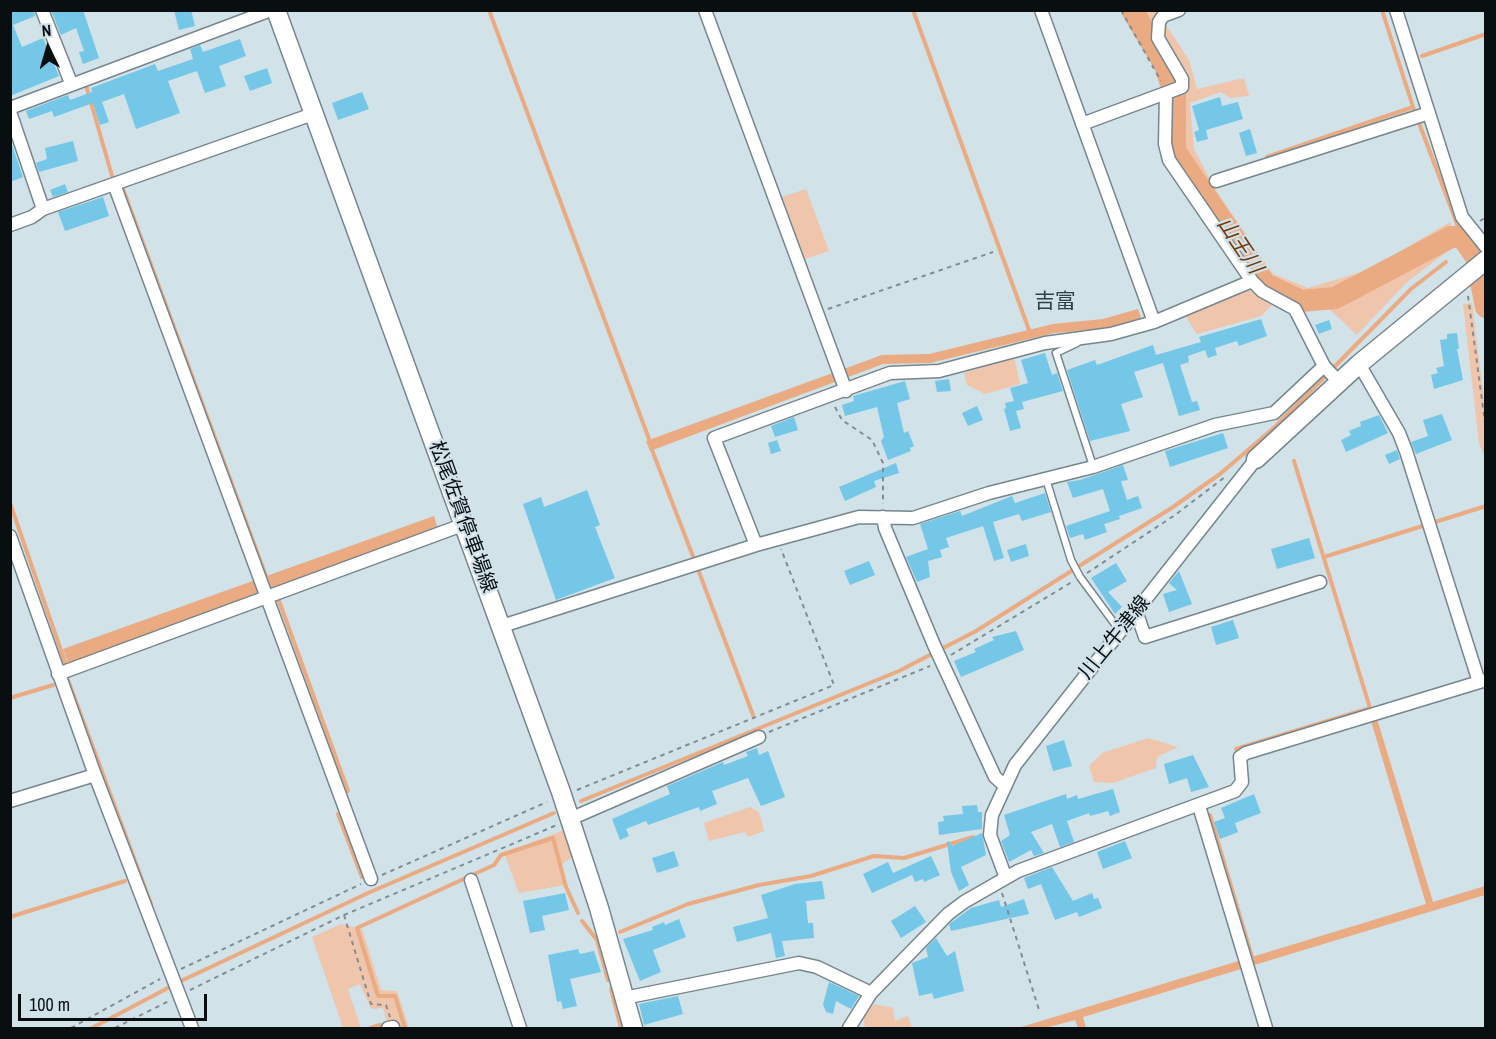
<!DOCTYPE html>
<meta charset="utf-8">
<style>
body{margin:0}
#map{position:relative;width:1496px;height:1039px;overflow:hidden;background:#d1e2e9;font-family:"Archivo Narrow",sans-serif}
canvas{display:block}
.frame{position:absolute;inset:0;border:12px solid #090f11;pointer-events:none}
.north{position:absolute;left:18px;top:18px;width:60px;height:60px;-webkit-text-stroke:4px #d1e2e9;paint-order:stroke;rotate:355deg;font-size:16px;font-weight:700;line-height:24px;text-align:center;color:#090f11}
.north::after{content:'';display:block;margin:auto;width:21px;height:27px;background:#090f11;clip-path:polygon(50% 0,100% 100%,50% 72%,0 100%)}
.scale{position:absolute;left:18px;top:994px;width:189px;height:27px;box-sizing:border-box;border:3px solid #090f11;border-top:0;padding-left:8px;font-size:18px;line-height:21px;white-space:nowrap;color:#090f11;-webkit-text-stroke:4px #d1e2e9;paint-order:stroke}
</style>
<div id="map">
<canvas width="1496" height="1039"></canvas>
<div class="frame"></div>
<div class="north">N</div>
<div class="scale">100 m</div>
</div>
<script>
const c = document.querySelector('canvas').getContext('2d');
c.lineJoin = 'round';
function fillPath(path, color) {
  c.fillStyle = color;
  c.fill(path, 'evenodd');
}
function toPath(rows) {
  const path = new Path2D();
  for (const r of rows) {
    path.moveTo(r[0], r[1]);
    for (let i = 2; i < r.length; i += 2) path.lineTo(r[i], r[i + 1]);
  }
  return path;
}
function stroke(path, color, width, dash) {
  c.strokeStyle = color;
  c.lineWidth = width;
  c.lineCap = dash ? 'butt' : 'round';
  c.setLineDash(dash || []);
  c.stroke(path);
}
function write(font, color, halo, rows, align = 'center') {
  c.font = font + ' "Archivo Narrow","Noto Sans JP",sans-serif';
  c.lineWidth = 4.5;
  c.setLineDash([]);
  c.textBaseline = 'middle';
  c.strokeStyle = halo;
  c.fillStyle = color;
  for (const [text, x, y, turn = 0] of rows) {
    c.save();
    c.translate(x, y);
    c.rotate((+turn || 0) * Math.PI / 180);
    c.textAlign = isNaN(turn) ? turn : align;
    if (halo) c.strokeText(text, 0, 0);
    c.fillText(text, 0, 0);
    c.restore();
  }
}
const green = toPath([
 [1138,11,1157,11,1189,60,1197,89,1244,78,1249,96,1230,98,1221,92,1190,103,1194,149,1215,189,1273,274,1308,288,1368,270,1450,222,1453,231,1348,286,1306,296,1268,280,1179,151,1180,103,1177,79],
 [806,189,829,251,802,260,779,198],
 [1449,243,1456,245,1407,282,1357,335,1326,306,1375,287],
 [1249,290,1272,305,1261,316,1197,334,1185,316],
 [1472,303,1485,407,1485,458,1479,443,1463,304],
 [1014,357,1020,384,985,394,967,385,964,373],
 [1148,738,1178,747,1157,757,1156,768,1113,783,1094,782,1089,766,1102,753],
 [750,807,759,812,764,831,748,837,745,832,709,841,704,823],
 [564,830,574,856,562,864,565,885,519,893,504,853],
 [341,924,362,929,381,990,397,991,409,1028,389,1028,383,1008,371,1009,360,984,348,989,361,1028,343,1028,312,937],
 [874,1004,893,1008,895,1021,908,1016,912,1028,865,1028,863,1017]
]);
const water = toPath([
 [1138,309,1141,318,1105,329,1054,333,930,363,883,364,650,451,646,441,882,355,929,354,1053,324,1103,319],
 [434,516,438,529,68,663,63,649],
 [1377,719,1433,902,1485,886,1485,895,1083,1017,1086,1028,1078,1028,1075,1020,1045,1028,1018,1028,1426,904,1371,721]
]);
const stream = toPath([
 [489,10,649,439],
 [913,10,1029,330],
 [1382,10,1413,107,1462,237],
 [1422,56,1486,34],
 [86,85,112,176],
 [1267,157,1413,107],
 [123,189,266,576],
 [652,450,694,559],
 [10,503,66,665],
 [1324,557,1486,506],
 [699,572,753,715],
 [279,601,348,791],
 [68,680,151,904],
 [10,698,53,685],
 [1236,749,1370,708,1294,461],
 [581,801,899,671,976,631,1173,507,1220,474,1276,426,1411,289,1446,262],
 [338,814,362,877],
 [1210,815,1252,957],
 [10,917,125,881],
 [582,921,597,940,608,980],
 [620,932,688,904,759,885,811,876,874,856,904,858,973,837],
 [611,989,621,1028],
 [92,1028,183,980,368,893,554,813],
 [370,1028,380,1025],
 [405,1028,395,996,378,996,357,928,494,865,501,855,553,838,566,887,578,913]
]);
const river = toPath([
 [1132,10,1165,65,1175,97,1175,151,1265,284,1301,301,1335,298,1451,237,1462,237,1476,257,1486,307]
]);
const building = toPath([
 [10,10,34,10,35,16,13,25,22,47,43,38,59,76,10,96],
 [51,10,83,10,99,58,83,64,79,52,84,51,76,28,61,35],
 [174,10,191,10,195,26,179,30],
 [240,39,246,56,219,66,226,86,205,93,197,71,168,81,180,113,136,129,124,94,102,102,109,122,100,125,93,103,54,117,52,111,29,119,26,111,68,95,70,100,92,92,91,88,155,64,158,71,193,59,190,49,200,45,203,52],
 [267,68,272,83,250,91,244,76],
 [362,92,369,109,338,120,332,103],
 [1220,97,1222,106,1238,102,1243,119,1206,130,1208,139,1197,142,1194,132,1199,130,1192,106],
 [1250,129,1257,153,1246,156,1239,133],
 [10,139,23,177,10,182],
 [73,141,78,161,39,172,36,163,47,159,45,148],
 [65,184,68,192,53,197,50,190],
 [103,197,109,216,65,231,58,212],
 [1261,319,1267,336,1239,346,1237,341,1215,348,1217,355,1208,358,1205,350,1188,356,1189,362,1180,365,1192,402,1197,401,1200,410,1179,416,1163,363,1134,372,1143,397,1121,404,1130,431,1090,441,1067,370,1095,360,1097,365,1153,345,1156,355,1201,342,1199,337],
 [1329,320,1332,329,1319,334,1315,325],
 [1457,333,1459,349,1457,349,1463,380,1434,389,1431,375,1438,373,1436,368,1444,366,1440,340,1447,339,1447,334],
 [1045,353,1052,375,1057,373,1063,391,1022,402,1024,409,1016,411,1021,428,1010,431,1004,409,1006,408,1005,403,1014,401,1010,388,1028,383,1021,360],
 [949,379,951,391,937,392,935,381],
 [905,381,910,399,897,403,904,433,908,431,914,446,910,448,911,451,888,460,881,441,884,437,877,407,845,416,842,405,854,401,853,396],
 [977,406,983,420,968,426,962,413],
 [1442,414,1452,440,1416,454,1411,442,1428,436,1423,420],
 [1379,415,1388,433,1346,452,1341,440,1351,435,1349,431,1361,426,1360,422],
 [794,417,798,430,775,437,771,426],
 [1223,433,1228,448,1170,467,1165,451],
 [777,440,781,451,771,454,768,443],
 [1397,450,1400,459,1389,464,1385,455],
 [896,463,899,473,874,481,876,487,845,501,839,487],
 [1123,465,1128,480,1121,481,1127,500,1138,496,1142,508,1119,516,1120,519,1104,524,1107,532,1085,540,1083,534,1070,538,1066,526,1110,511,1103,489,1073,498,1067,482,1080,480],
 [587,490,600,525,595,527,615,578,556,600,523,504,541,497,544,507],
 [1045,493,1051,512,1022,521,1019,514,993,522,1004,558,994,561,983,526,946,538,949,547,940,550,942,557,928,561,930,577,917,582,906,557,928,549,920,524,960,511,962,516,1012,496,1015,503],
 [1309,538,1315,558,1277,569,1271,549],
 [1026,544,1029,556,1011,562,1007,550],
 [869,561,875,575,850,585,844,571],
 [1116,563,1127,581,1108,592,1122,607,1115,614,1091,578],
 [1179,571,1192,604,1169,612,1163,594,1177,590,1169,583],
 [1233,620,1239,638,1216,645,1211,627],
 [1016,631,1024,650,961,677,954,661,976,652,974,649,994,640,992,637],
 [1064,740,1072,766,1053,771,1046,746],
 [757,748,759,755,768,751,785,797,761,806,748,778,712,791,717,804,700,811,699,807,648,825,646,821,626,829,629,836,620,840,612,819,670,794,667,786,723,762,724,765,748,756,746,752],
 [1193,755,1209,787,1191,792,1187,778,1169,784,1164,764],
 [1113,789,1120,812,1110,816,1108,811,1090,816,1089,813,1067,821,1074,842,1060,847,1052,824,1031,832,1044,853,1034,856,1031,850,1009,862,1001,841,1010,835,1004,815,1066,794,1067,799,1077,795,1078,799],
 [1254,794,1261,813,1235,823,1238,832,1220,839,1214,822,1225,818,1221,808],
 [977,805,978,812,982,812,982,829,939,835,938,822,944,821,943,816,963,814,962,806],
 [982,833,986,855,961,867,969,885,959,891,951,872,947,842,949,841,952,846],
 [1125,841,1132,858,1103,869,1097,852],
 [674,851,679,866,657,873,652,858],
 [931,856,940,875,924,882,923,879,915,882,912,875,872,893,863,874,888,862,893,873],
 [1052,867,1073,901,1092,893,1094,899,1098,898,1102,908,1079,917,1077,912,1055,920,1041,884,1028,889,1024,878],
 [822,881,825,899,806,901,808,923,813,923,814,938,782,941,785,956,776,958,771,933,737,942,733,927,768,918,761,895,795,884],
 [565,893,569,910,542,916,545,930,530,933,523,901],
 [1024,899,1029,914,951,931,949,924,971,908,999,900,1001,907],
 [915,906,926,922,901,938,891,921],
 [679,919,686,937,653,950,661,972,640,981,623,939,653,930,652,927,664,922,665,925],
 [936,938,947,956,955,951,964,991,934,999,932,993,919,996,912,963,928,957,926,948],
 [578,949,580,954,594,951,601,972,570,979,577,1006,563,1009,561,1001,557,1002,548,955],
 [829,982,859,996,851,1009,836,1001,833,1014,826,1012,823,1004],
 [678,996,683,1014,644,1025,639,1004]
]);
const path = toPath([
 [1121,10,1161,81],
 [1480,221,1486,217],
 [1468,296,1486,430],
 [828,309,993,252],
 [835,407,842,420,872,440,883,463,883,504],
 [1087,573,1175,515,1225,477],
 [951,655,1072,582],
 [769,732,930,666],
 [577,790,834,685,781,549],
 [382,875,547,802],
 [1002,893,1040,1013],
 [344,915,371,1004,386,1005,390,1017],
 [181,969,361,884],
 [190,990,344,915,557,825],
 [71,1028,160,979],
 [115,1028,169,1001]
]);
const lane = toPath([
 [1077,343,1056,353,1093,466],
 [1046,479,1071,560,1080,577,1120,631]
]);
const street = toPath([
 [42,10,71,83],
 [705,10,846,391],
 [1041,10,1154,322],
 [1396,10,1462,217,1486,247],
 [1166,93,1165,144,1169,160,1252,281],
 [10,108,271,10],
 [10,112,43,209],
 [1082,124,1182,87,1182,79,1158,38,1159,22,1163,16,1179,10],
 [1216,181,1429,113],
 [114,184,371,879],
 [10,225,32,217,43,209,313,114],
 [1359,364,1399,433,1406,451,1479,682],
 [883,517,885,528,934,645,995,777,1004,785],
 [10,536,95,775,192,1028],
 [756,545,714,438,890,373,939,371,1045,343,1111,334,1154,322,1252,281,1262,291,1295,309,1324,366,1339,382],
 [1136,611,1145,637,1320,582],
 [502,626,756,545,859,517,913,518,989,493,1093,467,1215,425,1274,413,1324,366],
 [58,674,465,524],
 [10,801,95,775],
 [1199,806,1266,1028],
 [570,819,759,737],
 [1006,878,990,835,992,815,1015,765,1256,459],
 [471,880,520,1028],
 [624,998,799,963,817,967,871,993],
 [388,1028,393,1027],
 [849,1028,871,993,948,914,964,902,1018,871,1235,791,1242,782,1240,757,1246,753,1486,680]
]);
const secondary = toPath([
 [276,10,561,792,599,908,633,1028],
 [1256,459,1359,364,1486,260]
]);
const streetNames = [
 ["松尾佐賀停車場線",462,517,70],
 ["川上牛津線",1115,638,-51]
];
const waterNames = [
 ["山王川",1239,246,56]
];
const neighbourhoodNames = [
 ["吉富",1055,302]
];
fillPath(green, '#efc5ac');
fillPath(water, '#eaaa82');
stroke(stream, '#eaaa82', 4);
stroke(river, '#eaaa82', 22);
fillPath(building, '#74c7e7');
stroke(lane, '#76868c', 9);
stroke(street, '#76868c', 15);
stroke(secondary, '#76868c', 21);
stroke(path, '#818d92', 2, [4.5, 4.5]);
stroke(lane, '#fff', 6);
stroke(street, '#fff', 12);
stroke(secondary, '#fff', 18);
write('20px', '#090f11', '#d1e2e9', streetNames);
write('italic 21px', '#73390b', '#d1e2e9', waterNames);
write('21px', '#334147', '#d1e2e9', neighbourhoodNames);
</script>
